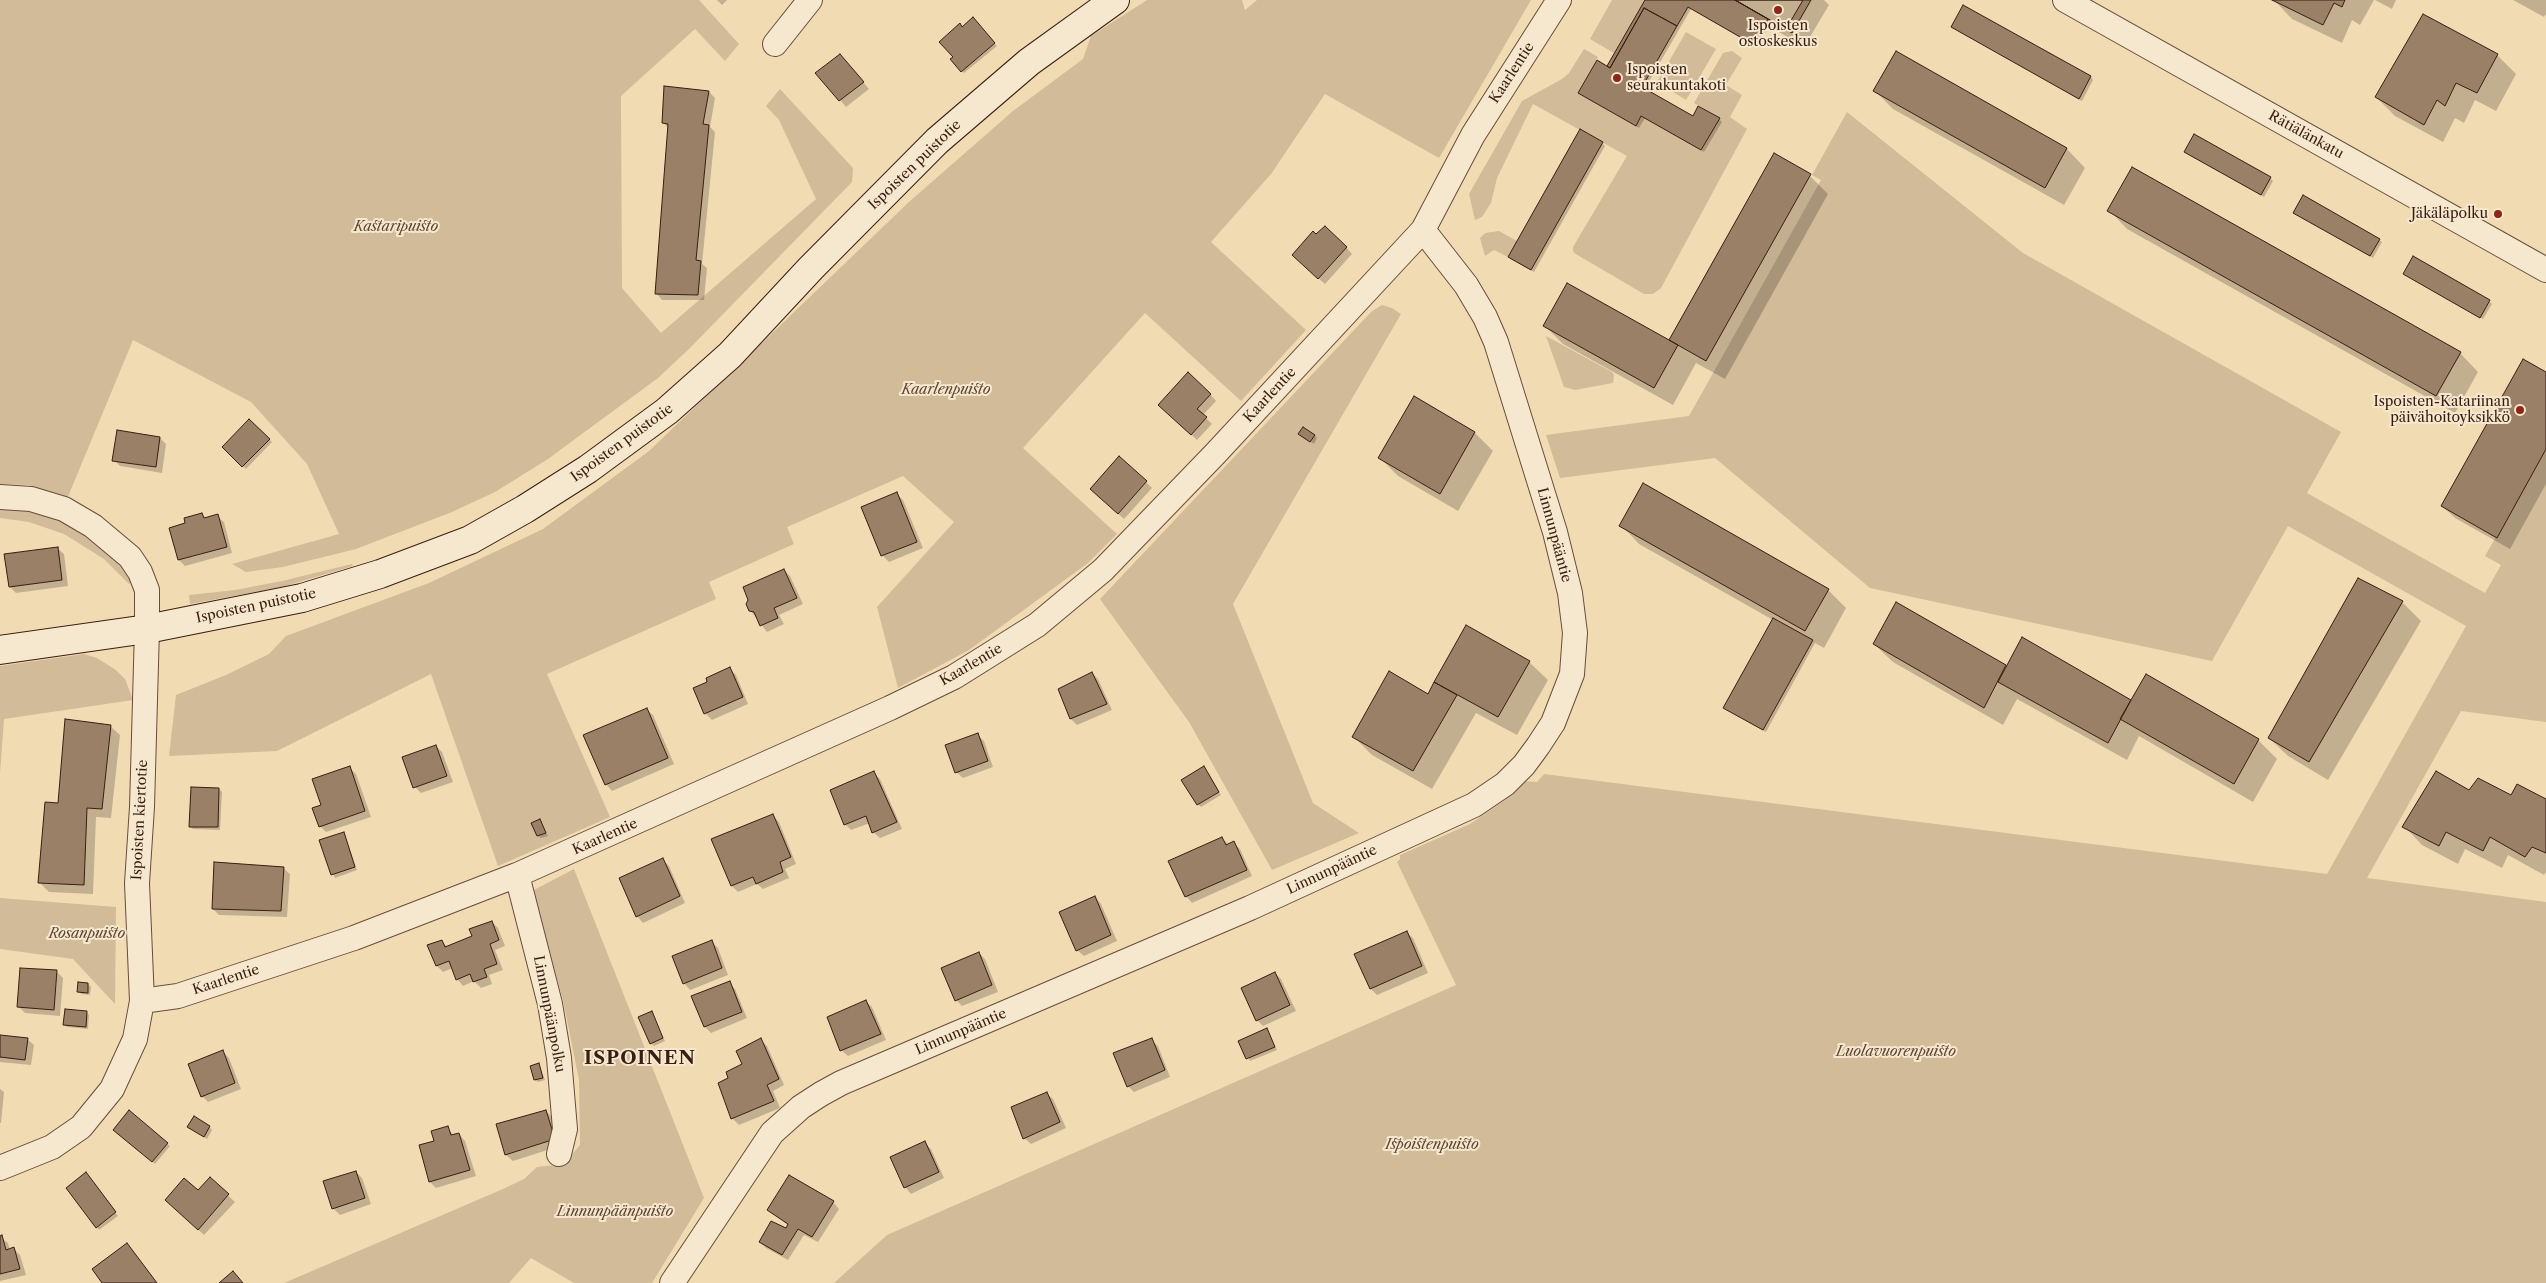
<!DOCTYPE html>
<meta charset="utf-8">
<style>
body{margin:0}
canvas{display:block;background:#f1dbb3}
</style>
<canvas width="2546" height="1283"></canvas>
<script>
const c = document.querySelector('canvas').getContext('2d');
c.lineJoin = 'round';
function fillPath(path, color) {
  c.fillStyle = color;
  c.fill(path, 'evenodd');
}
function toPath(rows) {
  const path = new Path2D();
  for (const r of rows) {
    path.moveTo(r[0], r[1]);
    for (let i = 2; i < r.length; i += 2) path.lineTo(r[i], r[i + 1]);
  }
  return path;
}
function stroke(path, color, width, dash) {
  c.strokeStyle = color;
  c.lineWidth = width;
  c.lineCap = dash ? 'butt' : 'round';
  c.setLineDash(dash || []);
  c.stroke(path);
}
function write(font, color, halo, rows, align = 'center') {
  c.font = font + ' "Libre Caslon Text",serif';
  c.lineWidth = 4;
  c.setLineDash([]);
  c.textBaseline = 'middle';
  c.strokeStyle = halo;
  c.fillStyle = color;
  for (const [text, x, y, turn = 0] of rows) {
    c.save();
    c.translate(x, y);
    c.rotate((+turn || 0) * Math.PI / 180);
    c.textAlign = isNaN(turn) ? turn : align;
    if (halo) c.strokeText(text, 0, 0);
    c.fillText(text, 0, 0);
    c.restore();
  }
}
const green = toPath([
 [0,0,699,0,739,44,725,61,695,29,621,96,622,288,661,333,816,199,779,120,766,106,780,89,853,168,852,182,690,348,658,378,548,459,495,492,452,512,356,549,283,567,246,572,232,564,339,534,307,464,251,402,133,340,67,499,29,485,0,484],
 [1147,0,1242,0,1245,10,1257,0,1531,0,1439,158,1325,94,1271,174,1211,242,1306,330,1241,401,1145,313,1023,448,1117,534,1088,563,969,650,898,688,877,607,954,522,903,476,787,527,794,544,709,582,716,599,547,674,610,817,498,866,431,674,277,751,169,756,176,695,226,675,269,654,286,636,429,583,543,529,649,451,910,201,1013,111,1083,59,1091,36],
 [1612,0,1645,0,1614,53,1590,39],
 [1686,32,1716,49,1686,100,1657,82],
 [1584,49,1598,57,1578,93,1635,126,1641,116,1701,150,1720,118,1694,103,1723,53,1732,51,1742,58,1726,85,1742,95,1730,117,1747,129,1661,288,1653,294,1644,294,1574,253,1573,250,1573,247,1627,156,1533,104,1497,178,1491,203,1482,217,1475,220,1469,194,1522,101,1562,79,1569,73],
 [1847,112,2023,253,2341,432,2307,493,2485,593,2501,565,2485,556,2546,449,2546,722,2461,711,2367,878,2546,902,2546,1283,834,1283,887,1235,1456,985,1397,862,1400,859,1400,855,1470,824,1505,800,1523,781,1537,782,1544,774,2327,874,2466,626,2288,526,2212,661,1870,588,1715,458,1560,478,1546,435,1689,416,1821,180,1812,175],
 [1499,231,1517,241,1508,257,1494,250,1485,256,1480,238,1485,233],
 [1382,305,1392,308,1401,314,1233,604,1313,803,1359,833,1272,870,1189,722,1100,599,1372,311],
 [1546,336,1612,372,1614,375,1613,383,1575,390,1564,387],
 [0,505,28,508,76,526,119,559,132,582,129,584,104,559,64,534,29,522,0,518],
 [352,564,353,566,282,587,190,604,189,595,235,590,282,581],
 [84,654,97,658,116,670,125,679,133,700,4,719,0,773,0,666],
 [574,869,704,1198,652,1283,574,1283,531,1258,509,1283,284,1283,503,1189,524,1179,537,1167,564,1164,580,1145,579,1080,563,1000,532,891],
 [0,898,116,907,115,1004,73,959,0,949]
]);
const shadow = toPath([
 [717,0,727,0,722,5],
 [1646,0,1824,0,1829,5,1804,47,1769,26,1757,47,1691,9,1644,90,1693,118,1719,119,1722,122,1704,152,1645,118,1639,128,1580,93,1607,67],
 [2274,0,2374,0,2360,25,2352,20,2342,43,2292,19],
 [2375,0,2396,0,2392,9],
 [2513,0,2546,0,2546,14,2544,17],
 [1964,6,2091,77,2093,80,2082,101,1955,29,1952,27],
 [973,19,997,46,964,73,952,59,955,57,963,28],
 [1896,53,2067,149,2085,168,2064,205,1893,109,1875,91],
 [2497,55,2516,74,2496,111,2475,100,2464,123,2455,118,2443,142,2395,116,2376,97],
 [846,62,869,89,846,107,817,73],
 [709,92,715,98,710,127,715,132,702,264,707,268,704,300,662,300,656,293,668,128,663,122],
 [2194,136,2270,178,2273,181,2264,197,2188,154,2185,152],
 [1602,143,1605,146,1534,272,1512,260,1509,257],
 [1810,176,1828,194,1725,379,1696,363,1673,405,1563,344,1545,326,1670,342],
 [2109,210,2460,353,2478,372,2455,413,2127,229],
 [2298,215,2379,240,2382,242,2373,258],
 [1346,247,1352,254,1325,284,1299,261],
 [2404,274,2489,301,2492,304,2483,319],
 [2546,373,2546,484,2510,549,2455,518,2442,506],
 [1210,394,1216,401,1203,415,1212,424,1197,440,1166,411],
 [1414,398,1475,433,1493,451,1458,511,1398,476,1380,458],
 [249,420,272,442,246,469,224,447],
 [1315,436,1317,438,1314,444,1303,437],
 [160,438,166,444,162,473,120,466,114,460],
 [1146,482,1152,488,1124,519,1098,496],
 [897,494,903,500,923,548,889,562,882,555,863,507],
 [202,514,206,519,217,516,224,522,232,553,185,566,179,560],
 [1621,525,1828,590,1846,608,1824,648,1815,643,1766,732,1727,710,1773,620,1639,544],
 [57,548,64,554,68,586,16,593,10,587],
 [784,570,790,576,803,604,779,615,784,624,767,632,750,610],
 [2359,580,2402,602,2421,621,2328,780,2288,756,2269,738],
 [1897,603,2007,666,2258,740,2277,759,2253,802,2139,736,2127,760,2017,699,2003,725,1893,662,1874,644],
 [1467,627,1529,662,1548,680,1517,735,1476,713,1432,789,1372,755,1354,737,1428,695],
 [730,669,736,675,748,704,712,720,705,713,709,683],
 [1092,673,1098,679,1112,710,1077,725,1071,719,1060,690],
 [646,709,653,715,674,764,612,791,606,784],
 [110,726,120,735,111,818,96,817,93,894,49,892,39,882],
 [977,735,984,741,993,767,963,778,956,772],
 [436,746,442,752,453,782,421,793,415,787],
 [350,768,356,774,371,817,326,832,320,826,323,806],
 [1207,771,1221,795,1201,807,1198,804],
 [874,773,880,779,902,829,880,838,873,832,870,823,851,830,845,824],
 [219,789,222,792,220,830,193,829,190,826],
 [2470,791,2546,800,2546,872,2544,875,2508,855,2502,868,2465,849,2458,864,2422,845,2404,826],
 [773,815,779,822,796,864,785,869,789,878,763,889,757,884,738,892,732,886],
 [540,821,548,836,541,838,538,836],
 [344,833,357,870,335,878,320,841],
 [1222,838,1229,845,1234,843,1240,849,1252,876,1192,903,1186,896],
 [663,860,669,866,685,903,643,923,637,916],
 [283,868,290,874,287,917,219,915,213,909],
 [1095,897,1101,904,1117,941,1084,956,1077,950],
 [492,922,498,928,505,946,495,950,503,970,489,975,492,984,481,988,474,981,463,986,457,979,453,968,443,972,437,966,441,941,448,947,474,937],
 [1406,932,1413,938,1428,973,1377,995,1371,989],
 [712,942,718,948,728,975,690,990,684,983],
 [979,953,985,959,998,992,962,1006,956,1000],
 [57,972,63,978,60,1016,25,1013,19,1007],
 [1275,973,1281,979,1296,1011,1263,1026,1257,1020],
 [729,983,735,989,747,1018,711,1033,705,1027,693,997],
 [88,984,91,987,90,995,81,994,79,991],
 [865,1001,872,1007,886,1040,848,1056,841,1050],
 [86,1012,89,1015,88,1029,67,1027,65,1025],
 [651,1012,665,1041,654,1046,651,1043],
 [1267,1030,1277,1050,1250,1061,1240,1041],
 [0,1036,27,1039,34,1045,31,1065,0,1062],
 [761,1040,767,1046,784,1085,773,1091,780,1108,739,1125,732,1118,730,1079],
 [1151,1040,1158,1046,1170,1077,1134,1092,1128,1086],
 [223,1052,229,1058,241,1089,208,1102,202,1096],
 [539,1065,545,1080,538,1082,535,1080],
 [0,1089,4,1092,1,1123,0,1123],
 [1046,1093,1053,1099,1066,1128,1031,1144,1024,1138],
 [546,1111,552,1117,560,1146,513,1161,506,1155,498,1125],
 [209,1127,212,1130,207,1139,191,1129],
 [447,1127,454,1136,459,1134,465,1141,476,1176,436,1188,430,1182,435,1142],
 [117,1132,167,1144,170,1146,155,1164],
 [925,1143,931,1149,944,1178,911,1194,905,1187],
 [356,1172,362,1178,371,1204,340,1215,333,1208],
 [89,1177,118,1216,99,1230,97,1227],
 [210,1179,235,1202,204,1235,173,1206,198,1192],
 [833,1202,839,1209,818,1242,804,1235,788,1260,766,1248,760,1242,786,1230,789,1226,768,1210],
 [0,1237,8,1243,10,1250,14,1249,20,1255,26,1275,0,1281]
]);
const building = toPath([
 [1645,0,1735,0,1768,19,1754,45,1688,7,1677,26,1644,8,1610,68,1607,66,1645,0],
 [1735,0,1811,0,1792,33,1735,0],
 [1735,0,1803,0,1786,29,1735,0],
 [2272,0,2345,0,2342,7,2334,3,2323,25,2272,0],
 [1963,5,2091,76,2079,99,1951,27,1963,5],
 [1644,8,1677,26,1642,87,1693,116,1698,106,1720,118,1701,150,1641,116,1636,126,1578,93,1597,60,1610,68,1644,8],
 [2423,14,2498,54,2477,93,2456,83,2445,106,2437,100,2424,125,2375,97,2423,14],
 [973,17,995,43,961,72,950,59,953,57,939,42,960,23,962,27,973,17],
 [1896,51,2067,148,2045,188,1873,91,1896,51],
 [840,54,864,82,839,101,815,73,840,54],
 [664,86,709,91,703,124,709,125,696,260,701,261,698,295,655,294,668,124,662,123,664,86],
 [1580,129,1603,142,1531,270,1508,257,1580,129],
 [2194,134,2271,177,2261,195,2184,152,2194,134],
 [1774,153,1811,174,1706,361,1669,340,1774,153],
 [2132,167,2461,352,2436,396,2107,211,2132,167],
 [2303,195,2380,239,2370,256,2293,213,2303,195],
 [1325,226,1347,247,1318,279,1292,255,1313,231,1316,234,1325,226],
 [2413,256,2490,300,2480,318,2403,274,2413,256],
 [1567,283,1678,345,1654,388,1543,326,1567,283],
 [2523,359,2546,372,2546,449,2497,538,2441,506,2523,359],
 [1188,372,1211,394,1197,409,1207,417,1191,435,1158,405,1188,372],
 [1414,396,1475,432,1440,494,1378,458,1414,396],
 [249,419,270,439,242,467,222,447,249,419],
 [1303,427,1315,435,1310,442,1298,434,1303,427],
 [117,430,160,437,156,467,112,461,117,430],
 [1119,456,1147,481,1118,514,1090,489,1119,456],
 [1643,483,1829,589,1805,631,1619,526,1643,483],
 [897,492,917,542,881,556,861,507,897,492],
 [202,513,204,518,218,514,227,547,178,560,169,528,185,523,184,518,202,513],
 [58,547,62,580,9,587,4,554,58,547],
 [784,569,797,598,774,608,778,618,760,626,754,612,749,611,746,604,748,600,743,587,784,569],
 [2358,578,2403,601,2309,762,2268,738,2358,578],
 [1896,602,2006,665,1984,708,1873,644,1896,602],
 [1773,618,1813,640,1763,730,1723,708,1773,618],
 [1466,625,1530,661,1498,717,1434,682,1466,625],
 [2022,637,2131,700,2108,743,1998,682,2022,637],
 [730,667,743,697,704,714,693,688,707,682,706,678,730,667],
 [1389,671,1428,694,1434,682,1457,695,1413,771,1352,737,1389,671],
 [1092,672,1107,704,1070,719,1058,689,1092,672],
 [2146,674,2259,739,2234,784,2120,719,2146,674],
 [647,708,668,758,605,785,583,735,647,708],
 [65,719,111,725,102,809,87,808,84,885,38,883,45,802,58,803,65,719],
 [978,733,988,761,955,773,945,745,978,733],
 [436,745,447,776,413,788,402,757,436,745],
 [350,766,365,811,319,827,312,808,321,805,312,779,350,766],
 [1204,766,1219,792,1197,805,1181,780,1204,766],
 [874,771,897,822,872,833,866,816,844,825,830,790,874,771],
 [2436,771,2469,790,2478,778,2511,795,2517,784,2546,799,2546,853,2532,847,2525,857,2490,837,2483,851,2446,832,2439,846,2402,827,2436,771],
 [191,787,219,788,218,827,189,827,191,787],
 [773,814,791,857,780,862,783,872,756,884,753,877,731,886,711,839,773,814],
 [540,819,546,833,537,836,531,823,540,819],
 [344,832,355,867,331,875,319,840,344,832],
 [1222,837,1226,845,1234,841,1247,870,1185,897,1168,861,1222,837],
 [663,858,680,896,636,917,619,878,663,858],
 [214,862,284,867,281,911,212,909,214,862],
 [1095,896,1111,935,1076,951,1059,912,1095,896],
 [492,921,499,940,490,944,497,964,484,969,487,977,473,982,470,974,456,980,449,961,436,966,427,945,442,940,445,947,472,936,469,929,492,921],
 [1407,931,1422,966,1370,989,1354,954,1407,931],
 [712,940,722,968,683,984,672,956,712,940],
 [979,952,992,985,955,1001,941,968,979,952],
 [20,968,57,970,54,1010,17,1007,20,968],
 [1275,972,1290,1005,1256,1021,1241,988,1275,972],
 [730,981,742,1012,704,1027,691,996,730,981],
 [78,982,88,983,88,993,77,992,78,982],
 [866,1000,881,1034,840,1051,827,1017,866,1000],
 [65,1009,87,1011,86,1027,63,1025,65,1009],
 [652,1011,663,1038,650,1044,638,1017,652,1011],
 [1267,1028,1275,1047,1246,1059,1238,1041,1267,1028],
 [0,1035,28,1038,25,1060,0,1057,0,1035],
 [761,1038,779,1079,767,1085,774,1101,731,1119,718,1083,728,1078,726,1072,742,1064,736,1051,761,1038],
 [1152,1038,1165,1070,1127,1087,1113,1053,1152,1038],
 [223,1050,235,1083,201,1097,188,1064,223,1050],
 [539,1063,543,1078,534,1080,530,1066,539,1063],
 [1047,1092,1060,1122,1023,1139,1011,1107,1047,1092],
 [129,1110,168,1143,152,1162,113,1130,129,1110],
 [546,1110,555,1139,505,1155,496,1124,546,1110],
 [194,1116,210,1126,204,1137,187,1127,194,1116],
 [448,1126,451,1135,459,1133,470,1170,429,1182,419,1145,434,1141,431,1131,448,1126],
 [925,1141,939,1172,904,1188,890,1157,925,1141],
 [356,1171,365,1198,332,1209,323,1181,356,1171],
 [86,1172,116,1212,96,1228,66,1188,86,1172],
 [789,1175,834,1201,812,1237,798,1229,782,1255,759,1242,771,1221,786,1228,788,1224,767,1210,789,1175],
 [210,1177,229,1194,198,1230,165,1200,184,1178,198,1190,210,1177],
 [2,1235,6,1250,14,1247,20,1269,0,1274,0,1236,2,1235],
 [127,1243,157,1283,102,1283,92,1269,127,1243],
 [233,1271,243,1283,219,1283,233,1271]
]);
const minor = toPath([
 [2065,0,2546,270],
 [775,44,810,0],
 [0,497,31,499,64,509,93,526,130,557,140,572,147,590,147,629,142,807,137,883,142,1001,135,1039,112,1089,81,1127,52,1147,0,1168],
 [517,875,550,1004,559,1058,565,1129,559,1154],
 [142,1001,178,996,354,938,517,875,890,708,954,677,1037,625,1103,570,1215,454,1423,230,1473,135,1559,0],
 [672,1283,772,1133,801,1107,821,1094,841,1083,1250,908,1474,805,1505,784,1524,765,1538,746,1553,723,1572,674,1575,633,1570,593,1555,532,1496,342,1485,317,1466,285,1423,230]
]);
const secondary = toPath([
 [0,650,147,629,302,598,380,574,470,540,525,509,588,469,667,411,730,355,811,268,937,141,1029,62,1115,0]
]);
const markers = [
 [1778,10,5,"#8f2418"],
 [1617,78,5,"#8f2418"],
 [2498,214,5,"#8f2418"],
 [2520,410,5,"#8f2418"]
];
const poiNames = [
 ["Ispoisten",1778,26,"center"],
 ["ostoskeskus",1778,42,"center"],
 ["Ispoisten",1627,70,"left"],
 ["seurakuntakoti",1627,86,"left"],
 ["Jäkäläpolku",2488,214],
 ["Ispoisten-Katariinan",2510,402],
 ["päivähoitoyksikkö",2510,418]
];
const streetNames = [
 ["Kaarlentie",1512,73,-57],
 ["Rätiälänkatu",2306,135,29],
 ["Ispoisten puistotie",915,165,-44],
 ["Kaarlentie",1270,395,-47],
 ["Ispoisten puistotie",622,443,-36],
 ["Linnunpääntie",1554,535,75],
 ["Ispoisten puistotie",256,606,-12],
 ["Kaarlentie",971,665,-30],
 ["Ispoisten kiertotie",140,820,-87],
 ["Kaarlentie",605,837,-24],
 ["Linnunpääntie",1332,870,-25],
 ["Kaarlentie",226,980,-18],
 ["Linnunpäänpolku",549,1014,79],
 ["Linnunpääntie",961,1032,-23]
];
const parkNames = [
 ["Kastaripuisto",396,227],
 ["Kaarlenpuisto",946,390],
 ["Rosanpuisto",87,934],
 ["Luolavuorenpuisto",1896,1052],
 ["Ispoistenpuisto",1432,1145],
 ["Linnunpäänpuisto",615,1212]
];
const districtNames = [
 ["ISPOINEN",640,1059]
];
fillPath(green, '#d2bb98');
fillPath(shadow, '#0003');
fillPath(building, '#998066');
stroke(building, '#3a1d12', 1);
stroke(minor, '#684c3a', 26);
stroke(secondary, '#3a1d12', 30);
stroke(minor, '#f6e8ce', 24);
stroke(secondary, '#f6e8ce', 28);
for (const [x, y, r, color] of markers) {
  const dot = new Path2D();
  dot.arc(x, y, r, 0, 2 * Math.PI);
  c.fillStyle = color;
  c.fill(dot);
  stroke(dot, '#f6e8ce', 2);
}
write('14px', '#3a1d12', '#f6e8ce', poiNames, 'right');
write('14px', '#3a1d12', '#f6e8ce', streetNames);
write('italic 14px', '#604434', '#f6e8ce', parkNames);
c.letterSpacing = '1px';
write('bold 19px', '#3a1d12', '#f6e8ce', districtNames);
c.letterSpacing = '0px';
</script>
